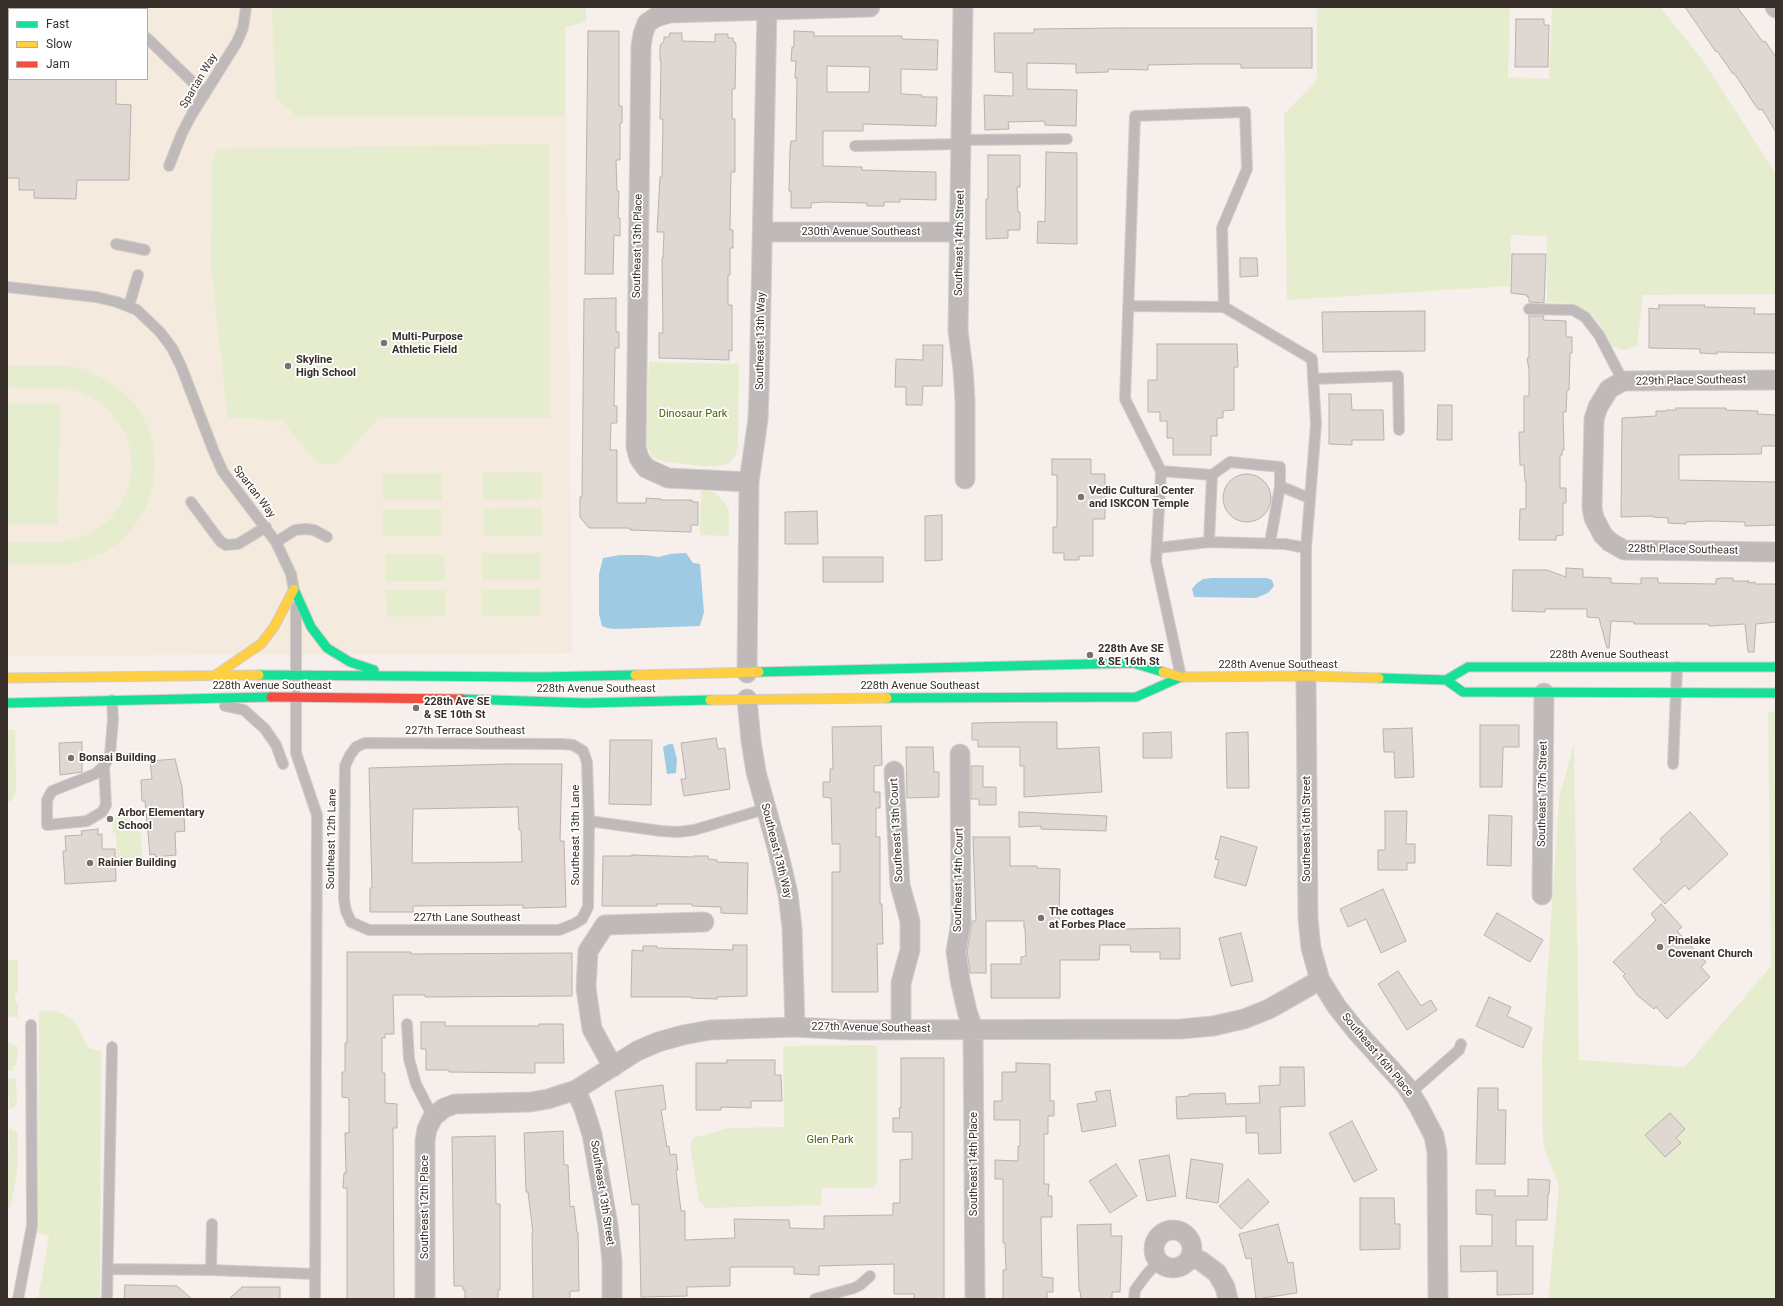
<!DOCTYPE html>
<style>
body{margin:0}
#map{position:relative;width:1783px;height:1306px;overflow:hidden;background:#f7efec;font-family:Roboto,sans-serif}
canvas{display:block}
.frame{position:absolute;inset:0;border:8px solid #382f2b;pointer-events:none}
.legend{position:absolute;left:8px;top:8px;width:140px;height:72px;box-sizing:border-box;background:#fff;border:1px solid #afacaa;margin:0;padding:5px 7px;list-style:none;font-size:12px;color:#382f2b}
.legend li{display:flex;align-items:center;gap:8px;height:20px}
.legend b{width:20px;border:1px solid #afacaa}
</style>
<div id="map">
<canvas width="1783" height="1306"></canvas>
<div class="frame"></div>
<ul class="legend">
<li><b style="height:5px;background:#16e098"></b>Fast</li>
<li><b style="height:5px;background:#ffcf43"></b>Slow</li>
<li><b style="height:5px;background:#f24e42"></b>Jam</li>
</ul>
</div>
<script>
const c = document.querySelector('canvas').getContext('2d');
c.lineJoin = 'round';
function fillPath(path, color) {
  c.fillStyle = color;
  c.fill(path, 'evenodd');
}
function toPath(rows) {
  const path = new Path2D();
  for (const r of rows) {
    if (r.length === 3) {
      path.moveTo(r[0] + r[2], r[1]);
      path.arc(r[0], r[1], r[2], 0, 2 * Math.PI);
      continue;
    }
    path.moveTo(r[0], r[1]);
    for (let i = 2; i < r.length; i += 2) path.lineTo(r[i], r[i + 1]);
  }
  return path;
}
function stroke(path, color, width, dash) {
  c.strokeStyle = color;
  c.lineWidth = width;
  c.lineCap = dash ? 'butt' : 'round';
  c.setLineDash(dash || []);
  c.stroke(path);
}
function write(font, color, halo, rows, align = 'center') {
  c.font = font + ' Roboto,sans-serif';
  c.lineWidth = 3.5;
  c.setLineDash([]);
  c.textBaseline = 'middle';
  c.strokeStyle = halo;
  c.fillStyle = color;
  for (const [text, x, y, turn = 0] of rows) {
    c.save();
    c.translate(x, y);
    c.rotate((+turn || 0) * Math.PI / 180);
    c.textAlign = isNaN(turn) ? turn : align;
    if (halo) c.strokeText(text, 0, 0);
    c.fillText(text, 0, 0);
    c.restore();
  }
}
const education = toPath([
 [7,7,565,7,572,653,7,656],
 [9,9,147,9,147,79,9,79]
]);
const green = toPath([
 [272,7,586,7,586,22,565,27,565,116,298,117,276,98],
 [1317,7,1510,7,1508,77,1549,79,1552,7,1660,7,1704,62,1776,174,1776,294,1643,295,1637,346,1624,350,1611,346,1601,325,1587,311,1567,303,1547,302,1547,236,1511,235,1510,286,1287,300,1284,114,1317,80],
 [549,144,550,418,379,417,337,464,316,463,282,420,228,418,211,268,212,158,217,149],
 [649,362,739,364,738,445,736,454,731,462,719,466,701,466,666,462,652,457,648,448,646,439],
 [7,365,66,365,84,369,101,377,120,389,135,404,146,423,153,443,155,464,153,486,146,506,135,525,121,541,103,553,83,561,62,565,7,564,7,541,62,542,80,538,97,530,111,518,122,502,129,485,132,466,130,447,123,430,113,414,99,402,83,393,64,388,7,387],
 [7,404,60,404,58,524,7,524],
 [542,472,542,499,483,500,483,473],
 [383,473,441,473,442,500,383,500],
 [701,489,715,493,724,502,729,510,729,536,700,535],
 [542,508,542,535,484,536,484,509],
 [383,509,441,509,441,536,383,536],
 [482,553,540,553,540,580,482,580],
 [386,554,444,554,445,581,386,581],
 [482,589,540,589,540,616,482,616],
 [386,590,445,590,445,616,387,617],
 [1768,712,1776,712,1776,1299,1548,1299,1559,1186,1543,1145,1542,1055,1559,799,1574,743,1579,1060,1685,1067,1771,966],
 [11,729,15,731,16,791,12,800,7,803,7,730],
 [130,817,130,823,140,823,143,866,125,867,124,861,117,862,116,833,113,833,112,818],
 [7,960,18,960,18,993,15,994,15,1001,18,1004,18,1018,7,1016],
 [51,1010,64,1014,75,1022,89,1048,101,1051,100,1299,38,1299,49,1236,35,1232,38,1200,39,1011],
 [7,1042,18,1047,17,1061,12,1071,7,1071],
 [868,1045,877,1046,877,1183,873,1188,822,1188,821,1205,706,1208,699,1201,690,1146,693,1138,728,1128,784,1127,783,1046],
 [7,1078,16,1078,17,1105,12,1109,9,1109,9,1095,7,1095],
 [9,1128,18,1132,17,1174,10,1208,7,1207]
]);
const water = toPath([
 [686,553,693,563,700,564,704,612,700,626,615,629,607,628,602,626,599,614,599,574,603,558,620,555,644,555,659,557,670,554],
 [1212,578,1267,578,1272,580,1274,586,1268,593,1256,598,1194,597,1192,589,1196,584,1203,579],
 [669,744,673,744,677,759,676,773,667,774,663,747]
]);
const building = toPath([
 [1685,7,1737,7,1763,42,1765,41,1776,57,1776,132,1762,109,1759,110,1755,105,1734,73,1733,74,1717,51,1716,52,1685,7],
 [1516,19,1544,19,1544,25,1549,25,1548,67,1515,67,1516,19],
 [1120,28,1312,28,1312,68,1241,68,1241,64,1198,64,1148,65,1148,70,1108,69,1108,72,1076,73,1076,64,1027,63,1027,89,1077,90,1076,126,1045,125,1045,121,1008,122,1009,129,985,130,984,95,1013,96,1013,73,995,72,994,33,1034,33,1034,29,1120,28],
 [588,31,619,31,619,106,622,106,622,123,620,123,620,160,616,160,617,191,619,191,618,218,620,218,620,236,614,235,613,274,585,274,588,31],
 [794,31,814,32,814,36,902,36,902,39,938,40,937,70,901,69,901,94,922,95,922,97,937,97,936,126,863,124,863,131,823,131,823,166,862,167,862,170,936,172,936,200,900,199,900,202,884,202,884,206,867,206,867,203,824,202,811,203,811,208,791,208,791,191,789,191,790,150,791,141,796,141,797,78,795,78,796,61,791,61,792,47,794,47,794,31],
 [827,66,870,67,869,92,827,92,827,66],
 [670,33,682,33,682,41,715,42,715,34,728,34,728,38,733,38,733,42,735,42,736,45,735,89,732,89,732,119,735,119,735,172,731,172,730,230,733,230,733,248,730,248,730,275,728,275,728,305,732,305,732,351,729,350,729,360,659,358,659,333,663,333,662,258,663,258,664,232,657,232,660,177,662,177,663,119,660,119,661,61,660,61,660,48,661,44,664,41,664,37,669,37,670,33],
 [7,79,116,79,116,104,131,105,129,180,77,180,76,199,34,198,34,190,19,190,19,178,7,178,7,79],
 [1046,152,1077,153,1077,244,1037,243,1038,221,1045,222,1046,152],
 [988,155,1020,155,1020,187,1017,187,1018,212,1020,212,1020,230,1008,230,1008,238,986,239,986,199,988,199,988,155],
 [1512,254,1546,254,1544,303,1529,302,1529,297,1527,297,1527,295,1511,293,1512,254],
 [1240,258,1257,258,1258,276,1240,277,1240,258],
 [616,298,616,332,619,332,619,348,615,348,614,406,617,406,617,423,611,423,610,450,617,450,617,503,646,503,646,498,661,499,661,500,692,500,692,502,698,502,698,525,691,525,691,532,630,530,630,528,589,528,580,517,580,497,582,497,584,299,616,298],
 [1659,305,1705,305,1704,307,1755,308,1754,314,1776,314,1776,353,1717,352,1717,354,1700,353,1700,349,1649,348,1649,308,1659,309,1659,305],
 [1425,311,1425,351,1323,352,1322,312,1425,311],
 [1529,316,1544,316,1543,320,1566,321,1566,337,1572,337,1572,353,1570,353,1569,390,1567,390,1566,412,1563,412,1564,450,1562,450,1562,455,1560,455,1560,488,1566,488,1566,503,1563,503,1563,535,1556,536,1556,540,1519,540,1520,509,1526,509,1526,481,1525,481,1524,465,1520,465,1519,432,1524,432,1524,396,1529,396,1529,370,1527,358,1529,358,1529,316],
 [1157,344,1237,344,1238,367,1234,367,1234,410,1223,411,1223,418,1217,418,1217,436,1211,436,1211,455,1173,455,1173,438,1167,438,1167,421,1160,421,1160,412,1148,412,1148,380,1157,380,1157,344],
 [923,345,943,345,942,386,923,386,922,405,906,405,906,387,895,387,896,359,923,360,923,345],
 [1329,394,1351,394,1352,410,1383,410,1384,440,1352,440,1352,445,1329,444,1329,394],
 [1438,405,1452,405,1452,440,1437,440,1438,405],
 [1676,408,1726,408,1726,410,1758,411,1757,414,1776,415,1776,446,1762,446,1761,454,1679,455,1679,480,1776,482,1776,525,1745,526,1745,522,1709,521,1686,522,1686,524,1668,523,1668,518,1653,517,1653,516,1621,517,1622,418,1656,416,1656,411,1666,411,1666,410,1676,410,1676,408],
 [1052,459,1091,459,1091,474,1105,474,1105,519,1093,519,1093,556,1079,556,1079,560,1064,560,1064,553,1053,553,1053,527,1057,527,1057,475,1052,475,1052,459],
 [1247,498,24],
 [817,511,818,544,785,544,785,512,817,511],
 [942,515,942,560,925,561,925,516,942,515],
 [823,557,883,557,883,582,823,582,823,557],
 [1566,568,1583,569,1583,577,1611,578,1611,583,1641,584,1641,578,1658,578,1658,583,1716,584,1716,579,1721,578,1733,578,1733,581,1749,581,1748,583,1755,582,1755,584,1776,584,1776,622,1756,624,1754,652,1748,652,1745,624,1709,626,1708,624,1634,624,1634,622,1611,621,1609,648,1607,648,1599,618,1587,617,1587,609,1545,609,1545,612,1512,611,1513,570,1547,570,1566,577,1566,568],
 [1022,722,1057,722,1057,749,1099,747,1102,792,1024,797,1024,766,1020,766,1020,747,978,747,978,740,972,740,972,723,1022,722],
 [1480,725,1519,725,1519,747,1503,747,1502,787,1480,787,1480,725],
 [881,726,882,765,874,766,874,792,880,792,880,808,876,808,876,837,880,837,880,904,882,904,883,944,877,944,878,992,832,992,832,872,840,872,840,844,832,844,831,798,823,797,823,782,830,782,830,769,833,769,832,727,881,726],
 [1412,728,1414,777,1395,778,1394,752,1384,752,1383,729,1412,728],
 [1171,732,1172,758,1143,758,1143,733,1171,732],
 [1248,732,1249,788,1227,788,1226,733,1248,732],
 [716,738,718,749,725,748,730,789,684,796,681,779,686,779,681,743,716,738],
 [610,740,652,740,651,805,609,804,610,740],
 [82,742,82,772,60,775,59,743,82,742],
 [906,747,933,747,934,772,939,772,939,797,907,798,906,747],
 [175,759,182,787,185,831,175,832,176,855,155,857,155,854,150,855,145,801,142,801,141,780,152,779,150,761,175,759],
 [507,764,562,764,560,841,564,841,566,907,523,908,523,905,413,906,413,912,370,912,370,888,372,888,369,768,507,764],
 [518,807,519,830,521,830,522,862,412,863,413,809,518,807],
 [971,766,983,766,983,787,996,787,996,805,979,805,979,799,971,799,971,766],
 [1385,811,1407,811,1406,844,1415,844,1415,863,1407,863,1407,870,1378,870,1378,850,1385,850,1385,811],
 [1019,812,1107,816,1106,831,1041,829,1041,826,1019,827,1019,812],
 [1690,812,1728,854,1689,890,1685,885,1665,904,1633,869,1662,842,1660,839,1690,812],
 [1489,815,1512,816,1511,866,1487,865,1489,815],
 [98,829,98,835,102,834,102,849,115,849,116,881,65,884,63,851,66,851,65,836,82,835,81,831,98,829],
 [1221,836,1257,847,1246,886,1214,877,1219,860,1215,859,1221,836],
 [973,837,1010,837,1010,866,1037,866,1037,868,1060,869,1059,924,1125,925,1125,929,1180,928,1180,959,1160,959,1160,952,1131,952,1130,945,1100,945,1099,960,1060,960,1060,998,991,998,991,964,1021,964,1021,957,1026,956,1025,928,1024,928,1024,921,986,921,986,973,970,973,967,951,972,921,976,921,973,837],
 [632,855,693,857,693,856,708,856,708,859,717,860,717,862,748,863,747,914,721,913,721,907,692,906,692,904,657,904,657,906,602,906,603,856,632,856,632,855],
 [1383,889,1406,941,1381,953,1366,919,1348,927,1340,909,1383,889],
 [1661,904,1682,927,1677,931,1706,962,1701,967,1710,977,1667,1019,1656,1007,1654,1009,1637,995,1623,976,1625,974,1613,962,1656,920,1651,914,1661,904],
 [1497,913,1543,940,1530,962,1484,935,1497,913],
 [1241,933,1253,981,1231,986,1219,938,1241,933],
 [733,945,747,945,747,996,717,997,717,999,691,998,691,997,631,997,632,950,643,951,643,946,657,946,657,948,733,950,733,945],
 [347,952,411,952,411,954,572,953,572,996,425,997,425,995,393,995,394,1034,385,1034,385,1038,382,1038,382,1073,385,1073,385,1103,397,1104,397,1128,393,1128,394,1299,347,1299,347,1188,343,1188,344,1173,346,1173,345,1133,349,1133,349,1098,342,1097,342,1072,345,1072,345,1043,347,1043,347,952],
 [1398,971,1421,1006,1431,1000,1437,1010,1407,1030,1378,984,1398,971],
 [1489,997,1511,1007,1507,1016,1532,1028,1523,1048,1476,1026,1489,997],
 [421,1022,445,1022,445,1026,539,1026,539,1024,563,1024,564,1063,535,1063,535,1073,449,1072,449,1070,426,1070,426,1049,421,1049,421,1022],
 [901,1058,944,1058,944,1299,914,1299,914,1294,894,1294,894,1264,819,1266,819,1275,794,1274,794,1267,730,1267,730,1286,687,1287,687,1296,641,1297,639,1204,632,1205,615,1091,663,1085,666,1109,661,1110,667,1147,669,1146,670,1155,676,1154,678,1170,676,1170,681,1211,685,1211,685,1240,735,1238,734,1219,789,1220,790,1228,824,1229,824,1216,893,1215,893,1203,900,1203,900,1160,912,1159,912,1132,893,1132,893,1118,900,1118,899,1108,901,1108,901,1058],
 [727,1060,775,1060,775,1075,781,1075,782,1101,751,1101,751,1108,721,1107,721,1110,696,1110,696,1063,727,1063,727,1060],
 [1016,1063,1050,1064,1050,1101,1054,1101,1054,1116,1048,1116,1048,1134,1044,1134,1044,1184,1049,1184,1048,1196,1052,1196,1052,1217,1041,1217,1042,1277,1053,1278,1053,1292,1047,1292,1047,1299,1003,1299,1003,1270,1006,1270,1005,1243,1003,1243,1003,1179,995,1179,995,1160,1018,1161,1018,1146,1020,1146,1020,1120,994,1120,994,1101,1002,1101,1002,1072,1016,1072,1016,1063],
 [1280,1067,1304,1067,1305,1106,1280,1107,1281,1153,1259,1154,1258,1133,1246,1133,1246,1116,1177,1119,1176,1097,1189,1096,1189,1094,1225,1093,1226,1104,1260,1103,1259,1086,1280,1085,1280,1067],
 [1478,1088,1498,1088,1498,1110,1506,1110,1505,1164,1476,1164,1478,1088],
 [1110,1090,1116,1126,1082,1132,1077,1104,1097,1101,1095,1092,1110,1090],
 [1670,1113,1685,1129,1676,1138,1681,1143,1665,1157,1645,1135,1670,1113],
 [1352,1121,1377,1170,1354,1182,1329,1133,1352,1121],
 [563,1131,564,1165,568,1165,570,1207,574,1206,577,1232,578,1232,579,1291,570,1291,570,1299,533,1299,532,1233,533,1233,528,1192,526,1192,524,1133,563,1131],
 [495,1136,496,1204,500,1204,500,1290,498,1290,498,1299,465,1299,465,1290,463,1290,463,1286,454,1286,452,1137,495,1136],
 [1169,1155,1176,1196,1147,1201,1139,1160,1169,1155],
 [1191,1159,1223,1164,1218,1203,1186,1198,1191,1159],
 [1116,1164,1137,1196,1110,1213,1089,1181,1116,1164],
 [1248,1179,1269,1202,1241,1229,1219,1206,1248,1179],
 [1528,1179,1550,1180,1549,1194,1548,1194,1547,1220,1516,1220,1516,1246,1533,1246,1533,1294,1497,1295,1497,1271,1461,1272,1460,1246,1492,1246,1492,1215,1476,1214,1476,1190,1495,1190,1495,1196,1528,1196,1528,1179],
 [1360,1198,1394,1198,1395,1224,1400,1224,1400,1249,1360,1250,1360,1198],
 [1111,1224,1111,1236,1122,1236,1120,1292,1112,1292,1112,1299,1081,1299,1080,1291,1079,1291,1077,1225,1111,1224],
 [1278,1224,1288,1263,1293,1262,1297,1293,1256,1299,1251,1258,1246,1259,1239,1234,1278,1224],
 [125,1285,177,1286,192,1299,124,1299,125,1285],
 [242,1287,280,1287,280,1299,229,1299,242,1287]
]);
const lane = toPath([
 [147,38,205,94],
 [962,140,1067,139],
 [855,146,961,144],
 [169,166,182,133,192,114,237,42,243,28,246,7],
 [116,244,145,250],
 [7,287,96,297,117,302,137,310,160,332,172,348,181,366,214,452,223,472,276,542,291,574,294,591],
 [129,306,138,275],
 [1129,306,1224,307,1222,228,1247,169,1245,112,1135,116,1125,399,1161,471,1156,561,1181,677],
 [1224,307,1312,359,1316,424,1306,548,1306,676],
 [1529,309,1573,310,1585,317,1599,335,1623,381],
 [1313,379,1398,376,1399,430],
 [1161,471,1212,475,1209,542],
 [1212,475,1230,462,1280,467,1280,486,1270,543],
 [1280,486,1309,498],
 [191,502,220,541,226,545,238,544,266,527],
 [276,542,295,530,305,529,314,530,327,537],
 [1157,548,1209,542,1285,544,1306,548],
 [296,607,296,677],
 [296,695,296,753,317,815,315,1299],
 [225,706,244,710,265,729,276,745,283,764],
 [365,743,562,744,573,745,583,751,587,762,589,821,588,907,582,919,574,924,559,930,369,930,351,922,346,911,344,899,345,766,350,755,356,747,365,743],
 [1673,764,1677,667],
 [104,766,106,805,102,812,87,821,47,825,47,800,52,791,95,774,104,766,110,755,113,719,112,700],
 [589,821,661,831,678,832,694,830,765,809],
 [407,1024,409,1059,416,1084,433,1117],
 [1410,1093,1459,1050,1461,1044],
 [108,1269,211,1270,315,1274],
 [211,1270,212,1224],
 [18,1299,32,1226,31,1025],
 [107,1299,112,1047],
 [815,1299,854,1288,860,1285,870,1276],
 [1134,1299,1135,1290,1146,1275,1158,1262]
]);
const street = toPath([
 [963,7,958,331,963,369,965,401,965,479],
 [1775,7,1776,8],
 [763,232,960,232],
 [1776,380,1623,381,1609,389,1598,407,1594,419,1592,508,1594,518,1603,535,1610,542,1624,550,1776,552],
 [749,482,668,478,646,468,639,458,636,447,641,46,643,34,647,23,656,17,670,13,870,7],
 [747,673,749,482,758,419,759,393,767,9],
 [1306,676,1308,919,1311,948,1320,980,1337,1007,1357,1032,1406,1086,1419,1107,1434,1136,1437,1152,1438,1299],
 [747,699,751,741,756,772,778,851,788,894,792,928,795,1027],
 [960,754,961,922,956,951,960,980,967,1011,973,1029,975,1299],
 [894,771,900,885,910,921,910,950,901,983,901,1029],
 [1542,895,1544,693],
 [613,1067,592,1029,586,988,588,951,605,925,704,922],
 [576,1090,584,1109,592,1134,608,1225,612,1261,612,1299],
 [1173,1249,19],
 [1191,1257,1201,1261,1217,1273,1225,1287,1228,1299],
 [425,1299,425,1141,427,1129,433,1117,444,1108,455,1104,531,1102,548,1099,576,1090,637,1051,658,1042,683,1035,710,1030,795,1027,852,1030,1181,1029,1213,1026,1244,1019,1269,1009,1320,980]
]);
const fast = toPath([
 [294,589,311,627,327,648,350,662,374,670],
 [759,672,1133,663,1163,672],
 [259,675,541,677,635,675],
 [1379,678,1446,680,1468,667,1776,667],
 [1446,680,1463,692,1776,693],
 [887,698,1136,697,1181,677],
 [462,699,586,703,710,700],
 [7,703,271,697]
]);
const slow = toPath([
 [1163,672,1181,677,1306,676,1379,678],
 [635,675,759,672],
 [214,676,261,644,274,627,294,589],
 [7,678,259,675],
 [710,700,887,698]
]);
const jam = toPath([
 [271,697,462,699]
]);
const markers = [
 [384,343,4,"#7b726f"],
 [288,366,4,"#7b726f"],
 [1081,497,4,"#7b726f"],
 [1090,655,4,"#7b726f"],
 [416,708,4,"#7b726f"],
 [71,758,4,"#7b726f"],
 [110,819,4,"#7b726f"],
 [90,863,4,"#7b726f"],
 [1041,918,4,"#7b726f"],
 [1660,947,4,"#7b726f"]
];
const streetNames = [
 ["Spartan Way",199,81,-59],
 ["230th Avenue Southeast",861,232],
 ["Southeast 14th Street",960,243,-89],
 ["Southeast 13th Place",638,246,-89],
 ["Southeast 13th Way",761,341,-89],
 ["229th Place Southeast",1691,381,-1],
 ["Spartan Way",254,492,53],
 ["228th Place Southeast",1683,550,1],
 ["228th Avenue Southeast",1609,655],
 ["228th Avenue Southeast",1278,665],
 ["228th Avenue Southeast",272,686],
 ["228th Avenue Southeast",920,686],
 ["228th Avenue Southeast",596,689],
 ["227th Terrace Southeast",465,731],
 ["Southeast 17th Street",1543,794,-89],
 ["Southeast 16th Street",1307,829,-90],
 ["Southeast 13th Court",897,830,-93],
 ["Southeast 13th Lane",576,835,-90],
 ["Southeast 12th Lane",332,839,-89],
 ["Southeast 13th Way",776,851,76],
 ["Southeast 14th Court",959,880,-89],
 ["227th Lane Southeast",467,918],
 ["227th Avenue Southeast",871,1028,1],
 ["Southeast 16th Place",1377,1055,50],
 ["Southeast 14th Place",974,1164,-90],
 ["Southeast 13th Street",602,1193,81],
 ["Southeast 12th Place",425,1207,-90]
];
const poiNames = [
 ["Multi-Purpose",392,337],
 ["Athletic Field",392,350],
 ["Skyline",296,360],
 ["High School",296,373],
 ["Vedic Cultural Center",1089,491],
 ["and ISKCON Temple",1089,504],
 ["228th Ave SE",1098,649],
 ["& SE 16th St",1098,662],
 ["228th Ave SE",424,702],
 ["& SE 10th St",424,715],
 ["Bonsai Building",79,758],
 ["Arbor Elementary",118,813],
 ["School",118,826],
 ["Rainier Building",98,863],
 ["The cottages",1049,912],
 ["at Forbes Place",1049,925],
 ["Pinelake",1668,941],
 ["Covenant Church",1668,954]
];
const parkNames = [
 ["Dinosaur Park",693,414],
 ["Glen Park",830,1140]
];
fillPath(education, '#f4eade');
fillPath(green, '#e6edce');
fillPath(water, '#9fcae4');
fillPath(building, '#ded7d2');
stroke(building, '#b8b1ad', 1);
stroke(lane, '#d4cdca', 12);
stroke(street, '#d4cdca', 21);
stroke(fast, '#d4cdca', 11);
stroke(slow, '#d4cdca', 11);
stroke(jam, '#d4cdca', 11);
stroke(lane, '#bfbab9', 10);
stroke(street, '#bfbab9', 19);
stroke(fast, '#16e098', 9);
stroke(slow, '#ffcf43', 9);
stroke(jam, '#f24e42', 9);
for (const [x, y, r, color] of markers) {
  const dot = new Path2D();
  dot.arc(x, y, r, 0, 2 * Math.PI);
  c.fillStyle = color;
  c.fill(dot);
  stroke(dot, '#fff', 1.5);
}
write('11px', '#382f2b', '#fff', streetNames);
write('bold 11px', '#382f2b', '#fff', poiNames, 'left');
write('11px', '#496100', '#fff', parkNames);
</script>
